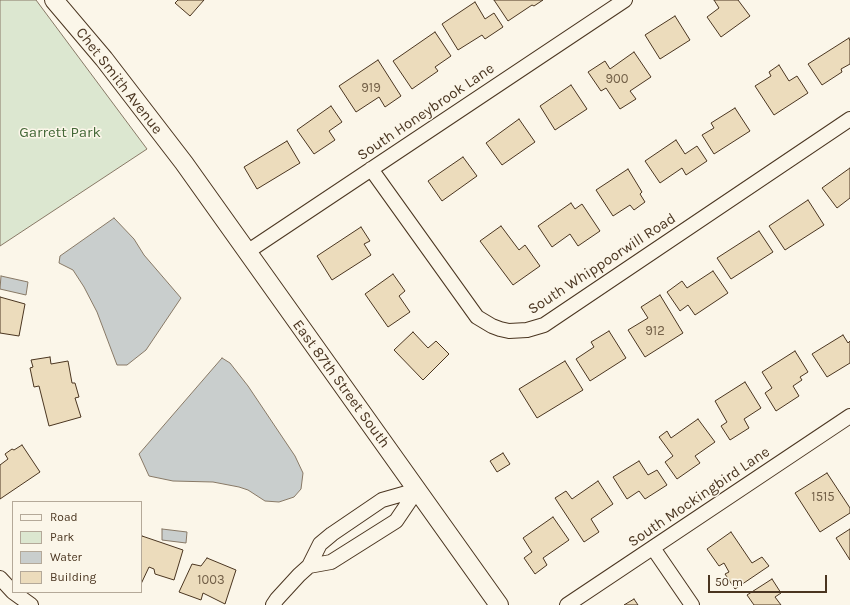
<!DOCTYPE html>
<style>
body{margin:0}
#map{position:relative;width:850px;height:605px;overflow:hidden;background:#fbf6e9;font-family:Karla,sans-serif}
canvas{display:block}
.legend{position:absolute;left:12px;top:501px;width:130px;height:92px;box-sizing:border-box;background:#fbf6e9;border:1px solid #b4a999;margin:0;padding:5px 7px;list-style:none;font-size:12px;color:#4a3520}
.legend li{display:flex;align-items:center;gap:8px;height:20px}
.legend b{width:20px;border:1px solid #b4a999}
.scale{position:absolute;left:708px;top:575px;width:119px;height:18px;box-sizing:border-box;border:2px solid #4a3520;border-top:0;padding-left:5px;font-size:12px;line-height:14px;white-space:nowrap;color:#4a3520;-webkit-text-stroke:3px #fbf6e9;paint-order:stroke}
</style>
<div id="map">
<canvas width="850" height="605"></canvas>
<ul class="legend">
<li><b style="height:5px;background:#fbf6e9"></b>Road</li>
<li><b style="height:11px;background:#dce7d0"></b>Park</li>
<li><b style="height:11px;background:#c9cecd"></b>Water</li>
<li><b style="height:11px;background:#ecdcbc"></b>Building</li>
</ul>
<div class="scale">50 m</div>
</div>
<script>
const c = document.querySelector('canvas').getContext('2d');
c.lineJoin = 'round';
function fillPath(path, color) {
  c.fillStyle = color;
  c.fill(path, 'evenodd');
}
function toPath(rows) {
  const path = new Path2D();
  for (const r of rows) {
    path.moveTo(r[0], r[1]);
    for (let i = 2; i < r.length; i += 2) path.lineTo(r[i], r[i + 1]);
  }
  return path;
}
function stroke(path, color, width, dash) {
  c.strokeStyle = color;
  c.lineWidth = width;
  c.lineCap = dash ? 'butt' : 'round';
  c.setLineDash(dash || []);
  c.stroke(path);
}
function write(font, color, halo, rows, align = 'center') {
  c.font = font + ' Karla,sans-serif';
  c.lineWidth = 3;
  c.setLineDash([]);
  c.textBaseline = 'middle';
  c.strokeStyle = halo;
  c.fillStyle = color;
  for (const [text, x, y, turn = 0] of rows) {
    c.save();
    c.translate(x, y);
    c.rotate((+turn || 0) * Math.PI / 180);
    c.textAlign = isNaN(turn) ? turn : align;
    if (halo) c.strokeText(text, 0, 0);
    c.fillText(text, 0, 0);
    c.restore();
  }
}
const green = toPath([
 [0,0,36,0,147,149,0,246,0,0]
]);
const water = toPath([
 [114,218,134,239,144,255,181,298,146,350,127,365,117,365,97,312,84,287,73,270,59,263,60,256,114,218],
 [1,276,28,282,26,295,0,289,1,276],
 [222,358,230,363,248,386,295,456,303,473,301,489,294,497,279,502,265,501,248,490,239,487,213,482,173,481,149,476,139,454,222,358],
 [162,529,187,532,186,543,162,540,162,529]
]);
const building = toPath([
 [178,0,204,0,190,16,175,3,178,0],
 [494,0,543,0,534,6,532,5,508,21,494,0],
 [714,0,738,0,750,16,721,37,707,17,719,8,714,0],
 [475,2,485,19,494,13,503,27,485,39,482,35,458,50,442,24,475,2],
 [675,16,690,40,660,59,645,35,675,16],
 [435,32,451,56,435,67,438,71,412,89,393,61,435,32],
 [849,38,850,41,850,64,841,69,842,72,822,85,808,64,849,38],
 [634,52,651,77,630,91,636,99,620,109,606,88,601,91,588,72,605,61,610,69,634,52],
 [378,60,401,96,385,107,379,97,356,112,339,86,378,60],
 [779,65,789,81,797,76,808,93,774,115,755,86,771,76,769,72,779,65],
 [571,85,587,109,555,130,540,106,571,85],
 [331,106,342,122,329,131,335,140,314,154,297,130,331,106],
 [735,108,750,131,714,154,702,135,714,128,711,123,735,108],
 [519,119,535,142,502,165,486,143,519,119],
 [676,140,685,154,697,146,707,161,686,175,682,168,660,183,645,161,676,140],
 [287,141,300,163,257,189,244,167,287,141],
 [463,157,477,176,442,201,428,181,463,157],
 [850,168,850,198,837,208,822,188,850,168],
 [628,169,642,192,640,194,645,202,634,210,630,205,613,216,596,190,628,169],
 [808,200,824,225,785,250,769,226,808,200],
 [571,203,575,209,582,204,600,231,578,246,570,234,552,247,538,226,571,203],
 [501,226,519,250,525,245,540,266,513,285,480,241,501,226],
 [361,227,370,241,364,244,371,255,332,280,317,256,361,227],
 [759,231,773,252,731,279,717,258,759,231],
 [713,271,728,293,695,315,688,305,680,311,667,292,682,281,687,288,713,271],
 [393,274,405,291,399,296,410,312,388,327,365,294,393,274],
 [660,295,683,333,645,357,628,330,648,318,641,307,660,295],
 [0,297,25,304,19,336,0,333,0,297],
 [609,331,626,358,590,381,576,359,594,347,591,342,609,331],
 [413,332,428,348,436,341,449,354,423,380,394,350,413,332],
 [843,335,848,343,850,341,850,363,827,377,812,354,843,335],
 [795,351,808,372,800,377,802,380,793,386,799,396,776,411,765,393,772,388,762,372,795,351],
 [50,357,51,364,68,361,72,383,75,383,79,397,75,398,81,417,49,426,39,386,34,387,30,368,33,367,31,360,50,357],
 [565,361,583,390,537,418,519,389,565,361],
 [745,382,761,408,744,419,749,428,730,440,721,426,727,422,715,401,745,382],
 [698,419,715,442,695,456,700,463,677,479,665,462,673,456,659,437,667,431,671,438,698,419],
 [22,445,40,472,0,499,0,465,8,459,5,454,12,449,14,450,22,445],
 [503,453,510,464,497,472,490,461,503,453],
 [639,461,648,475,657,470,667,485,645,499,639,491,627,499,613,477,639,461],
 [827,473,850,508,850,513,820,532,795,493,827,473],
 [598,481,613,504,591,519,599,532,584,542,555,498,566,491,572,499,598,481],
 [553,517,569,540,543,558,547,565,535,574,524,558,532,552,523,538,553,517],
 [850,529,850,560,836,538,850,529],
 [731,532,752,563,762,557,769,566,735,589,725,574,729,572,724,563,719,566,707,549,731,532],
 [142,536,183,550,174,580,155,574,154,569,149,567,141,584,141,539,142,536],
 [207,558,236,570,225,604,203,593,201,600,179,592,192,564,201,566,207,558],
 [772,579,781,593,775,597,781,605,754,605,747,595,772,579],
 [634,599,638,605,624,605,634,599]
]);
const minor = toPath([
 [371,169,477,317,492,326,500,329,509,331,527,330,544,325,850,119],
 [247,252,625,0],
 [653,548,692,605],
 [309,566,331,562,396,521,417,490],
 [0,578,13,592],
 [13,592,31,605],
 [273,605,277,599,299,575,309,566,320,544,332,534,382,500,417,490],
 [567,605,850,416]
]);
const tertiary = toPath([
 [54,0,104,59,184,163,499,605]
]);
const numberNames = [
 ["900",617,79],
 ["919",371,88],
 ["912",655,331],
 ["1515",823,497],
 ["1003",211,580]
];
const streetNames = [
 ["Chet Smith Avenue",119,81,52],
 ["South Honeybrook Lane",426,112,-34],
 ["South Whippoorwill Road",602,264,-33],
 ["East 87th Street South",341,384,54],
 ["South Mockingbird Lane",699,497,-34]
];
const parkNames = [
 ["Garrett Park",60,133]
];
fillPath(green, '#dce7d0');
stroke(green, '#887966', 1);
fillPath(water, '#c9cecd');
stroke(water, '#887966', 1);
fillPath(building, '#ecdcbc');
stroke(building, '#4a3520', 1);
stroke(minor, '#4a3520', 16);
stroke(tertiary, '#4a3520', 20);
stroke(minor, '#fbf6e9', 14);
stroke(tertiary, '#fbf6e9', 18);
write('13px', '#725f47', null, numberNames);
write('15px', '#4a3520', '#fbf6e9', streetNames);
write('15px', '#436837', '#fbf6e9', parkNames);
</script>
